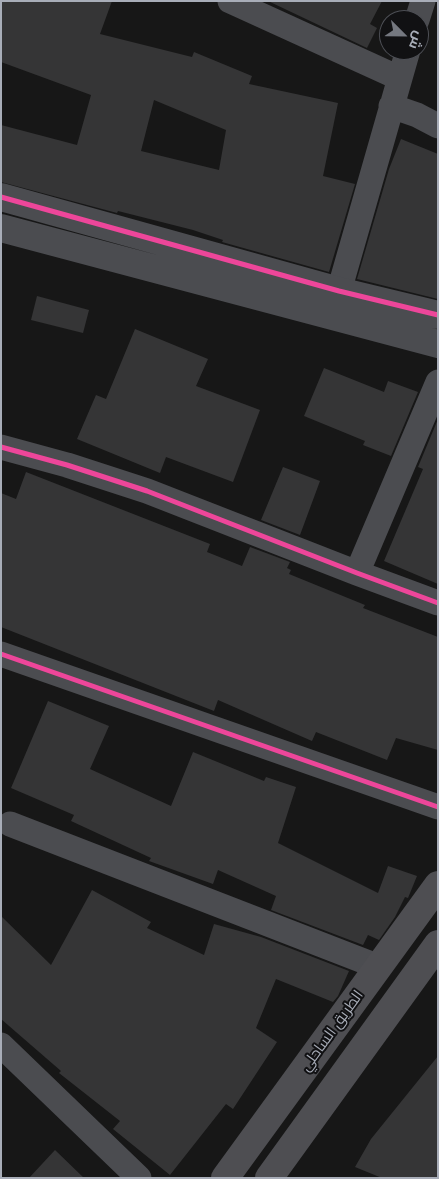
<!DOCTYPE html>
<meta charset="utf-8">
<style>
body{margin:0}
#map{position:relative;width:439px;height:1179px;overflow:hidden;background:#171717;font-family:"IBM Plex Sans",Cairo,sans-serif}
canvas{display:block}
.frame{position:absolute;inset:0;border:2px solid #a8adb8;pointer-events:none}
.north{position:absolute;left:379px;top:10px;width:50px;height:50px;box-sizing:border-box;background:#111113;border:1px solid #4d4f55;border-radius:50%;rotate:113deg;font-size:14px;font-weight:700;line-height:20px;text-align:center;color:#a8adb8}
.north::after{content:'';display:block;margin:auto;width:18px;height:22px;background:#757880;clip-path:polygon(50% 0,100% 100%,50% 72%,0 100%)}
</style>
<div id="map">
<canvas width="439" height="1179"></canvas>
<div class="frame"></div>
<div class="north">ش</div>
</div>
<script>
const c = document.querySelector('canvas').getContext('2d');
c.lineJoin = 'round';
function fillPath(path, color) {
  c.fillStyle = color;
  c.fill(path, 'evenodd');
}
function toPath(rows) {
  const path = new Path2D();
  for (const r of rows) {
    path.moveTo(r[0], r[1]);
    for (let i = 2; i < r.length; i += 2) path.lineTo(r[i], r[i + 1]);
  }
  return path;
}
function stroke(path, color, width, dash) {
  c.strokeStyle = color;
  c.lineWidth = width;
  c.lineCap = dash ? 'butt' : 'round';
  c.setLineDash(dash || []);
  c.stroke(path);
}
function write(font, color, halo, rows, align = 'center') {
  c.font = font + ' "IBM Plex Sans",Cairo,sans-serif';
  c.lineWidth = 4;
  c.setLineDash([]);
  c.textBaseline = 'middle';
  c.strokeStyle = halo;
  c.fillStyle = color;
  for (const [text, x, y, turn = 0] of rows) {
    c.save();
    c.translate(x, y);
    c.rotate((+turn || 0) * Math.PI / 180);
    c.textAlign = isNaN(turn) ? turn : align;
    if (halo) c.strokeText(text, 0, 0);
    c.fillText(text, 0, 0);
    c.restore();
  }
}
const building = toPath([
 [1,1,112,1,100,34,192,57,194,52,252,76,249,84,338,103,323,176,355,184,329,272,222,242,223,240,193,230,118,211,117,213,1,182,1,125,77,145,91,95,1,62],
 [154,100,226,130,219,170,141,151],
 [268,1,382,1,370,24,377,28,367,48],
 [401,139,438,154,438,299,357,279,389,169],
 [37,296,89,310,83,333,31,320],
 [135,329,208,359,196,386,260,410,233,482,166,457,160,473,77,439,96,395,106,399],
 [324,368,384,392,388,381,418,392,391,456,363,445,365,441,304,416],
 [438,419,438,584,384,561,423,469,418,467],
 [283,467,320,481,300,535,261,520],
 [26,472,210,544,207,552,242,566,250,547,290,562,287,568,291,570,289,574,365,605,363,608,438,637,438,750,396,738,387,760,316,732,312,741,218,700,214,711,1,627,1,493,16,499],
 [48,701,109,726,90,769,171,806,193,752,264,781,266,777,296,787,278,843,378,893,388,866,417,876,408,898,405,897,395,917,379,940,368,935,363,945,271,910,276,896,218,870,213,884,149,861,151,858,71,821,74,815,11,788],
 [92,890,151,922,147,928,204,955,214,924,261,937,349,971,338,996,333,1002,276,979,256,1028,277,1042,233,1109,226,1104,170,1175,113,1129,120,1121,59,1073,61,1071,1,1019,1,916,51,965],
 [438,1056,438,1178,382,1178,355,1167,371,1139],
 [55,1150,84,1178,29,1178]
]);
const minor = toPath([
 [230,1,399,78],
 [417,20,423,1],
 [391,106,417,115,438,126],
 [339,291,408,50],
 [1,447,67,465,147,491,357,573,438,603],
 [357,573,438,382],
 [1,654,438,807],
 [10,824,379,967],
 [1,1045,139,1178]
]);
const tertiary = toPath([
 [1,197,339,291,438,315],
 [1,228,438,344]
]);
const trunk = toPath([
 [225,1178,438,885],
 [269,1178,438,944]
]);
const cycleway = toPath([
 [1,197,339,291,438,315],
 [1,447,67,465,147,491,357,573,438,603],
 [1,654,438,807]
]);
const streetNames = [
 ["الطريق الساحلي",332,1031,-54]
];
fillPath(building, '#353536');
stroke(minor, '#4b4c50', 25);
stroke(tertiary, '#4b4c50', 28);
stroke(trunk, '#4e4e52', 28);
stroke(cycleway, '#ed469a', 5);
write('15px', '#a8adb8', '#111113', streetNames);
</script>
